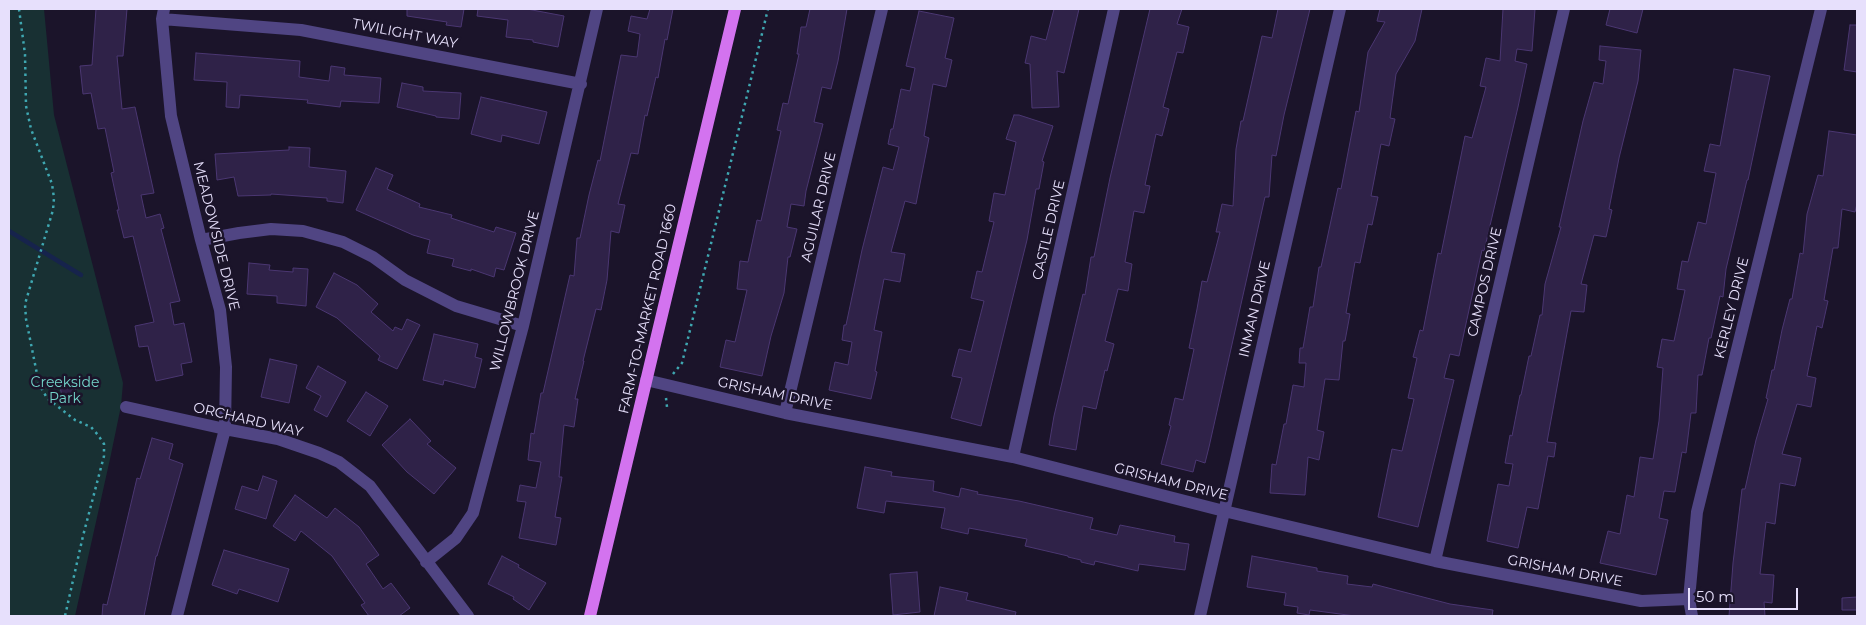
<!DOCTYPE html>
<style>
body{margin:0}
#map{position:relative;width:1866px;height:625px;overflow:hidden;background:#1b142a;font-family:Montserrat,sans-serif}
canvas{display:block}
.frame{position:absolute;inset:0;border:10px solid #e7e0fc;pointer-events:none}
.scale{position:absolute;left:1688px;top:588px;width:110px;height:22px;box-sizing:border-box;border:2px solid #e7e0fc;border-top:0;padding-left:6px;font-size:15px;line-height:18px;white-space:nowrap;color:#e7e0fc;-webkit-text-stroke:4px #1b142a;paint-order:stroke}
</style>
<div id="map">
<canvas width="1866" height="625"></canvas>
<div class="frame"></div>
<div class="scale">50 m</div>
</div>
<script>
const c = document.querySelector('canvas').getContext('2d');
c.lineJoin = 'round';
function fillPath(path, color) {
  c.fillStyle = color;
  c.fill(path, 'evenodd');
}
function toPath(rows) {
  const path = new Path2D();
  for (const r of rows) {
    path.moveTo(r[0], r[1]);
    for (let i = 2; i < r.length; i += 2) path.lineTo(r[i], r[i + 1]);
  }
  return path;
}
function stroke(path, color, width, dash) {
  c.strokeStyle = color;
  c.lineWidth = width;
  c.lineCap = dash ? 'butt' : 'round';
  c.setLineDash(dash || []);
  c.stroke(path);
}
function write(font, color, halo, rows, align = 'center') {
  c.font = font + ' Montserrat,sans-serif';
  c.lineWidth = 5;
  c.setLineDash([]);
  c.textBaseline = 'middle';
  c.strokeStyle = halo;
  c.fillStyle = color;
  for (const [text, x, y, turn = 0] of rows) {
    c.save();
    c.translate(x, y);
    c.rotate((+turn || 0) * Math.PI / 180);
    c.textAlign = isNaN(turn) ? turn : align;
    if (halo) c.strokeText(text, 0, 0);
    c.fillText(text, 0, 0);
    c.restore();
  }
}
const green = toPath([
 [9,9,44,9,54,115,123,383,121,406,110,459,75,616,9,616]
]);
const stream = toPath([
 [9,231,81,275]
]);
const building = toPath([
 [96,9,127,9,123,56,117,56,122,109,135,107,154,193,141,195,146,218,160,214,164,228,161,229,180,301,170,303,174,325,184,323,192,362,181,364,183,375,156,381,148,346,139,347,135,326,154,322,133,236,124,238,117,210,119,210,111,173,114,172,105,128,98,129,91,93,83,94,80,66,92,65,96,9],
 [407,9,464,9,461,27,446,25,447,22,407,16,407,9],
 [478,9,527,9,564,16,558,47,533,42,533,40,506,37,508,20,477,16,478,9],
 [650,9,673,9,667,40,665,39,658,78,656,77,647,116,645,115,638,154,631,153,618,204,625,205,619,233,611,231,607,280,601,310,596,309,583,361,584,361,575,399,578,399,574,427,564,425,559,477,562,477,555,517,561,518,556,545,519,538,526,502,517,501,520,485,536,488,541,462,528,460,531,433,534,434,541,393,543,393,570,275,574,276,577,238,580,238,589,195,598,160,600,161,621,55,637,57,640,34,628,31,631,16,647,19,650,9],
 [810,9,847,9,838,61,831,89,822,87,814,122,823,124,806,191,804,206,791,204,787,227,797,229,790,257,788,257,784,293,771,336,762,376,720,367,726,340,735,342,747,290,737,289,740,261,748,262,757,220,761,221,781,131,777,130,783,103,788,104,799,54,797,54,801,27,806,27,810,9],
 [1054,9,1079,9,1064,73,1057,71,1059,107,1032,108,1030,64,1025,63,1031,36,1046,40,1054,9],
 [1150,9,1182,9,1177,24,1189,27,1183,53,1177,52,1163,107,1169,109,1162,136,1156,134,1145,185,1150,186,1144,213,1134,211,1125,262,1132,264,1128,291,1118,289,1105,341,1114,344,1107,371,1105,370,1096,409,1083,406,1076,450,1049,445,1054,416,1083,294,1085,295,1091,257,1094,257,1110,178,1150,9],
 [1278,9,1310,9,1284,115,1276,156,1272,155,1269,197,1265,197,1209,447,1205,463,1196,460,1193,472,1161,464,1171,426,1169,425,1175,398,1183,400,1194,349,1189,348,1197,309,1202,281,1207,282,1220,232,1216,232,1222,204,1233,206,1236,149,1241,121,1243,121,1262,36,1272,38,1278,9],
 [1380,9,1422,9,1415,41,1396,74,1390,118,1395,119,1389,146,1381,144,1371,196,1378,197,1372,225,1368,224,1360,263,1355,262,1346,313,1350,314,1345,341,1343,341,1339,380,1325,379,1317,430,1324,432,1319,460,1308,457,1305,495,1270,493,1272,464,1276,465,1284,424,1286,424,1293,385,1304,387,1306,363,1299,363,1300,348,1303,348,1310,307,1313,307,1319,267,1321,267,1338,188,1341,189,1356,111,1359,112,1368,52,1385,22,1377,21,1380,9],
 [1503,9,1535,9,1532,51,1517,49,1515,61,1527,64,1518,107,1484,251,1482,250,1459,356,1450,354,1444,378,1454,380,1418,527,1378,517,1392,449,1402,451,1414,399,1408,398,1417,358,1413,357,1420,330,1423,331,1438,253,1441,254,1465,136,1472,138,1486,87,1480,86,1486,58,1500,61,1503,9],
 [1610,9,1643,9,1637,33,1606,25,1610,9],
 [919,11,954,18,945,58,952,60,946,87,933,84,924,136,929,138,916,204,905,201,891,252,905,254,900,282,884,279,874,330,882,332,875,371,877,372,871,399,829,390,835,362,848,365,852,342,842,340,844,325,846,325,862,250,883,167,893,170,899,147,888,144,891,129,893,129,901,89,910,91,915,68,906,66,919,11],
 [1850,25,1857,25,1857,72,1844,70,1850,25],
 [1600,46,1641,50,1638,81,1619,158,1609,209,1612,210,1606,237,1594,235,1581,284,1587,285,1584,312,1571,311,1547,442,1556,443,1554,457,1548,456,1538,509,1527,507,1518,548,1487,541,1498,484,1509,486,1513,464,1505,463,1510,435,1512,436,1520,395,1521,395,1529,356,1531,356,1540,315,1542,315,1545,284,1561,227,1559,227,1583,121,1594,82,1603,84,1606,61,1599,60,1600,46],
 [196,53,300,61,299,77,329,81,331,66,345,68,344,75,381,78,379,103,341,101,340,107,307,103,308,100,240,95,239,108,226,107,227,82,194,80,196,53],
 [1734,69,1770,76,1748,180,1747,180,1726,269,1723,297,1720,296,1711,338,1709,338,1702,375,1698,375,1696,413,1691,413,1686,453,1682,452,1675,492,1664,491,1659,518,1668,520,1656,575,1600,563,1608,531,1620,534,1627,495,1634,497,1640,457,1653,459,1659,421,1663,368,1657,367,1662,339,1674,341,1685,290,1677,289,1682,261,1688,262,1698,222,1706,224,1716,173,1704,171,1710,144,1720,146,1734,69],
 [402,83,423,87,423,91,461,93,459,119,436,117,436,116,397,107,402,83],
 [481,97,547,112,539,144,502,135,501,142,471,134,481,97],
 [1014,115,1019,115,1053,126,1042,161,1044,162,1039,189,1036,189,1027,240,981,426,951,418,962,378,952,376,959,349,971,352,984,301,971,298,977,271,982,272,994,222,989,221,994,193,1005,195,1016,142,1006,139,1014,115],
 [1829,131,1857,135,1857,204,1855,212,1842,209,1838,248,1833,248,1824,300,1828,301,1822,328,1817,326,1807,376,1816,378,1811,407,1797,404,1782,454,1801,458,1795,486,1780,483,1775,524,1766,522,1760,574,1774,575,1772,603,1764,602,1765,616,1729,616,1733,563,1742,489,1745,489,1756,440,1768,399,1766,398,1772,370,1774,370,1782,330,1790,299,1792,299,1800,253,1803,254,1807,214,1818,175,1823,176,1829,131],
 [289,147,310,148,309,167,346,171,343,203,327,201,327,198,271,194,271,195,238,196,234,177,217,180,215,154,289,150,289,147],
 [376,168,393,175,387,189,420,204,419,207,452,215,451,218,494,232,496,227,516,233,504,270,496,268,494,277,471,269,471,271,452,266,454,259,427,253,430,240,413,235,356,210,376,168],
 [249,263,270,265,269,270,293,272,293,268,308,269,306,306,277,303,277,296,247,294,249,263],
 [334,273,357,285,378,304,371,312,393,331,395,327,402,330,407,319,420,325,397,369,378,360,380,356,337,318,316,307,334,273],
 [434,334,478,344,475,357,482,359,475,388,444,380,443,385,423,380,434,334],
 [270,359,297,365,289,403,261,397,270,359],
 [318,366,346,382,327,417,314,410,321,396,306,388,318,366],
 [74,383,77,397,63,400,60,387,74,383],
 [366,392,388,406,370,436,347,421,366,392],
 [410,419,431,441,427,444,456,468,434,494,407,472,382,445,410,419],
 [152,438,173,444,169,459,183,464,157,556,156,556,144,616,102,616,103,604,107,605,137,478,140,479,152,438],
 [865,467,892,472,891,476,934,481,933,491,959,497,961,488,978,492,977,494,1019,501,1093,518,1090,529,1117,535,1120,525,1175,536,1174,542,1189,544,1185,570,1139,564,1138,571,1095,561,1094,565,1081,562,1081,560,1068,557,1068,556,1025,546,1027,539,969,528,968,534,941,528,945,508,886,501,884,513,857,508,865,467],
 [263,476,277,481,266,519,235,509,242,486,258,491,263,476],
 [295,495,327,518,335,508,359,527,379,555,366,564,383,589,391,583,410,608,399,616,369,616,361,605,365,603,332,556,301,531,295,541,273,526,295,495],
 [224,550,289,569,278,602,239,589,237,594,212,585,224,550],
 [502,556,519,565,518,567,546,583,529,610,513,599,514,597,488,584,502,556],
 [1252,556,1317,568,1317,571,1348,576,1347,584,1372,587,1373,584,1450,604,1493,610,1492,616,1355,616,1310,610,1309,615,1297,613,1298,607,1284,605,1286,593,1247,587,1252,556],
 [917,572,920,612,893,615,890,574,917,572],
 [940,587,968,593,966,600,1016,612,1015,616,934,616,940,587],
 [1857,597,1857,610,1842,610,1842,598,1857,597]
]);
const path = toPath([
 [19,9,25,54,26,106,31,129,52,184,54,198,53,210,25,304,26,319,39,384,47,398,75,420,91,427,98,435,104,444,104,456,83,536,65,616],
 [673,374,682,363,768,9],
 [666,398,667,407]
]);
const minor = toPath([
 [164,9,162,19,171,116,201,240,220,310,226,367,225,429,177,616],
 [162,19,301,30,581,84],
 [201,240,239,233,271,229,303,231,343,242,373,257,405,280,456,306,523,326],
 [646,380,785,413,1013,457,1224,511,1435,561,1641,601,1689,599],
 [126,407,225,429,278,439,319,453,339,462,370,486,468,616],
 [785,413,882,9],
 [1013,457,1114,9],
 [1435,561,1564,9],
 [426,562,456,538,473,513,523,326,597,9],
 [1200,616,1340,9],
 [1692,616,1689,599,1697,512,1821,9]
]);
const major = toPath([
 [590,616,735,9]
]);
const streetNames = [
 ["TWILIGHT WAY",405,34,11],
 ["AGUILAR DRIVE",819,207,-77],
 ["CASTLE DRIVE",1049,230,-77],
 ["MEADOWSIDE DRIVE",216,236,76],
 ["CAMPOS DRIVE",1485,282,-77],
 ["WILLOWBROOK DRIVE",515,291,-76],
 ["KERLEY DRIVE",1732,308,-76],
 ["FARM-TO-MARKET ROAD 1660",648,309,-77],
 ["INMAN DRIVE",1255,309,-77],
 ["GRISHAM DRIVE",775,394,12],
 ["ORCHARD WAY",248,420,13],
 ["GRISHAM DRIVE",1171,482,14],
 ["GRISHAM DRIVE",1565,571,11]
];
const parkNames = [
 ["Creekside",65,383],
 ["Park",65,399]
];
fillPath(green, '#183033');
stroke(stream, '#16234c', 4.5);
fillPath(building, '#2f2248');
stroke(building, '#4b3772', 1);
stroke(path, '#3fa7b1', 2.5, [2.5, 4]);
stroke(minor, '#504583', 12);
stroke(major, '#d373ef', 12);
write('14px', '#e7e0fc', '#1b142a', streetNames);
write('14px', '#73d5ca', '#1b142a', parkNames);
</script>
